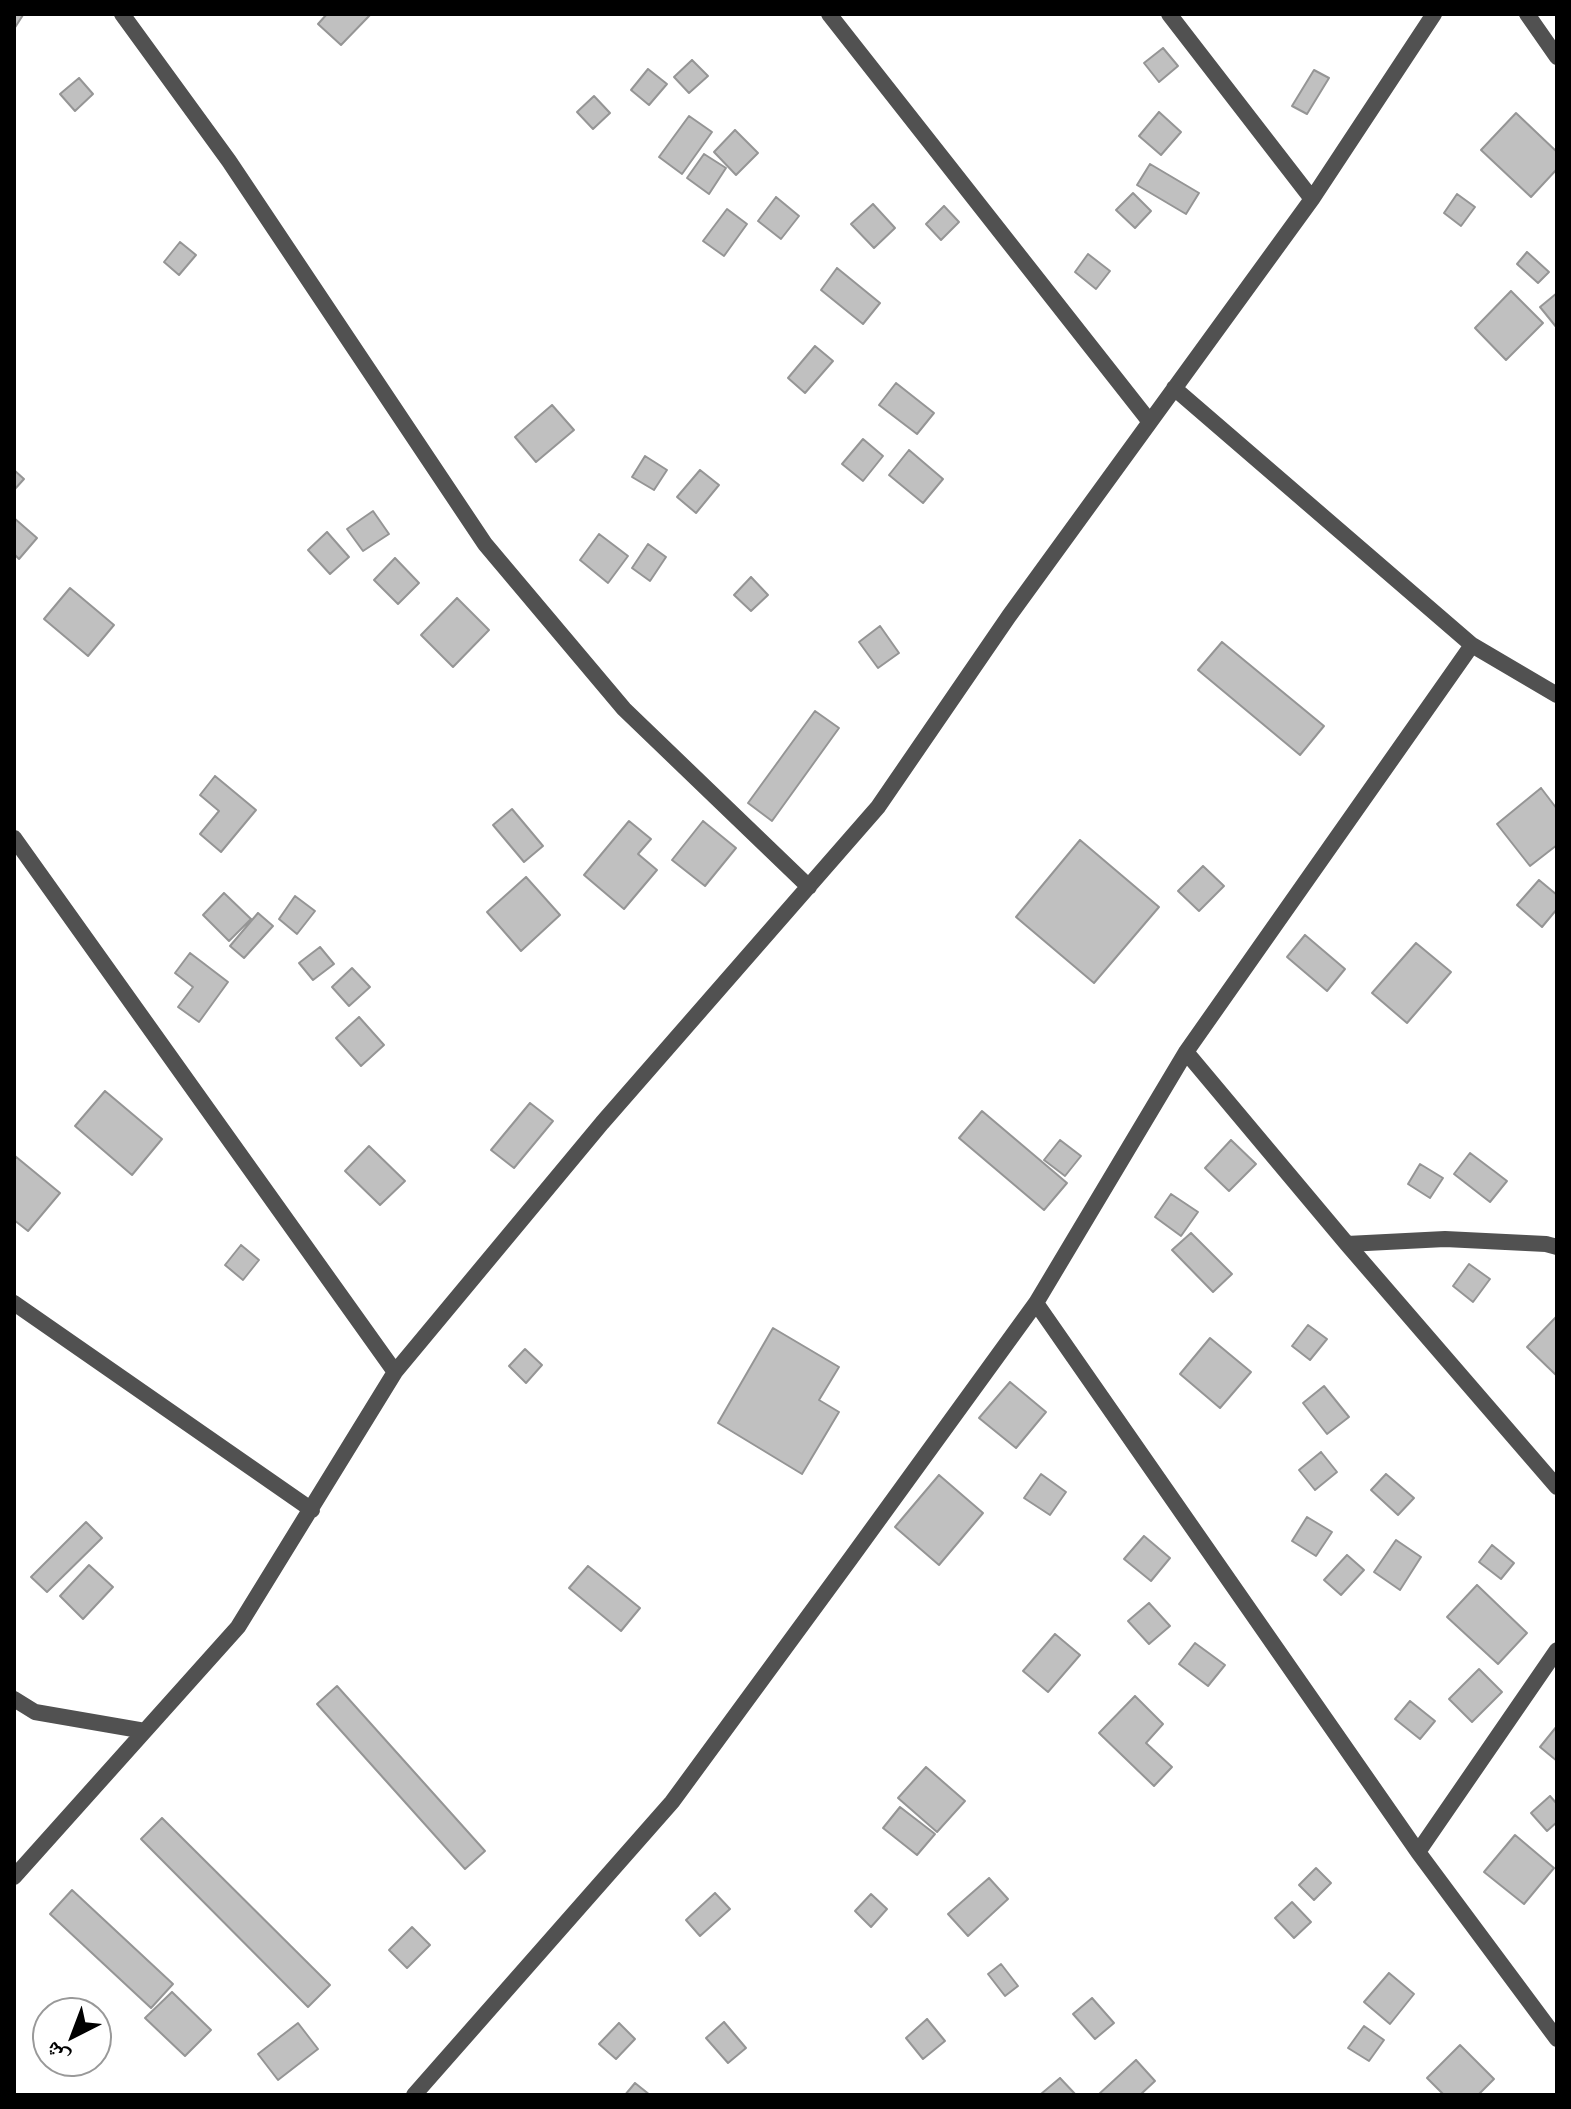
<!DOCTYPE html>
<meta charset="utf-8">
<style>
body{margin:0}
#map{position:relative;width:1571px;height:2109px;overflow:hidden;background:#fff;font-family:"Source Sans 3","Noto Naskh Arabic",sans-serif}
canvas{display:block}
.frame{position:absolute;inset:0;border:16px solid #000;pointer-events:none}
.north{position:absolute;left:32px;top:1997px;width:80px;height:80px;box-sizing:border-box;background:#fff;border:2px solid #999;border-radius:50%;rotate:222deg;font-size:22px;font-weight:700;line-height:32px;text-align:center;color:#000}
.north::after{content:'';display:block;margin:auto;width:28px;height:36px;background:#000;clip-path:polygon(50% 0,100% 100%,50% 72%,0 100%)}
</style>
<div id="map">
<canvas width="1571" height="2109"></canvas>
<div class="frame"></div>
<div class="north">ش</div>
</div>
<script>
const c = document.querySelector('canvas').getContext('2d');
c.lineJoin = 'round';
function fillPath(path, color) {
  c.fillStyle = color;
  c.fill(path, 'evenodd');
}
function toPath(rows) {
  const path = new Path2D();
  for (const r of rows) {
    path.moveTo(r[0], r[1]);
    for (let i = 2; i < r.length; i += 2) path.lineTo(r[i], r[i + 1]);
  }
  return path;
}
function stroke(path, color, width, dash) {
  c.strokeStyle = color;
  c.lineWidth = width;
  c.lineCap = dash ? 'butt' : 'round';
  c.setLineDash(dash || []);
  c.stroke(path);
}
const building = toPath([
 [14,14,23,15,14,29,14,14],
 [327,14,371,14,341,45,318,24,327,14],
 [1163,48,1178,66,1159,82,1144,63,1163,48],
 [692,60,708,76,689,93,674,77,692,60],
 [648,69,667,84,649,105,631,90,648,69],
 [1314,70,1329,78,1307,114,1292,106,1314,70],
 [79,78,93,94,75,111,60,94,79,78],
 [594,96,610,113,593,129,577,112,594,96],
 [1159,112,1181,132,1161,155,1139,136,1159,112],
 [1516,113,1557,152,1557,169,1531,197,1481,150,1516,113],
 [689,116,712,132,682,174,659,157,689,116],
 [735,130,758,153,736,175,714,152,735,130],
 [704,154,726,168,709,194,687,178,704,154],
 [1150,164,1199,193,1186,214,1137,185,1150,164],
 [1133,193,1151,211,1135,228,1116,210,1133,193],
 [1457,194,1475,207,1461,226,1444,213,1457,194],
 [776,197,799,216,781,239,758,221,776,197],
 [873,204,895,228,874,248,851,224,873,204],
 [944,206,959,222,941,240,926,224,944,206],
 [727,209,747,224,724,256,703,241,727,209],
 [180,242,196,255,179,275,164,262,180,242],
 [1527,252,1549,272,1538,283,1517,264,1527,252],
 [1088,254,1110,271,1096,289,1075,272,1088,254],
 [837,268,880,303,863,324,821,290,837,268],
 [1511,291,1543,323,1506,360,1475,328,1511,291],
 [1557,293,1557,328,1540,307,1557,293],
 [815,346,833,361,805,393,788,378,815,346],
 [896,383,934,413,917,434,879,405,896,383],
 [552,405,574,430,536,462,515,437,552,405],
 [863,439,883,456,863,481,842,464,863,439],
 [909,450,943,479,923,503,889,475,909,450],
 [645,456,667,470,654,490,632,477,645,456],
 [14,470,24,479,14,490,14,470],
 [700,470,719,485,696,513,677,497,700,470],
 [373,511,389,534,363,551,347,529,373,511],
 [14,518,37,538,19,559,14,554,14,518],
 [327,532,349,557,330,574,308,550,327,532],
 [599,534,628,556,608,583,580,560,599,534],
 [648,544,666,557,650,581,632,568,648,544],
 [395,558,419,583,398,604,374,580,395,558],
 [751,577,768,595,751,611,734,595,751,577],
 [70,588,114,625,88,656,44,619,70,588],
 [457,598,489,630,453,667,421,635,457,598],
 [880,626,899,653,878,668,859,642,880,626],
 [1222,642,1324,726,1300,755,1198,670,1222,642],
 [815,711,839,728,772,821,748,803,815,711],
 [215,776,256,810,221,852,200,834,219,811,200,795,215,776],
 [1541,788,1557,809,1557,845,1530,866,1497,824,1541,788],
 [512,809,543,846,524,862,493,825,512,809],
 [629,821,651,839,638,854,657,870,624,909,584,875,629,821],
 [703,821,736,848,705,886,672,860,703,821],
 [1080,840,1159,907,1094,983,1016,917,1080,840],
 [1203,866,1224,886,1199,911,1178,891,1203,866],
 [526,877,560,915,521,951,487,912,526,877],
 [1539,880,1557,895,1557,909,1542,927,1517,905,1539,880],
 [224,893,251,919,229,941,203,915,224,893],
 [295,896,315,911,297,934,279,919,295,896],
 [258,913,273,926,244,958,230,946,258,913],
 [1305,935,1345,969,1327,991,1287,957,1305,935],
 [1416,943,1451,972,1407,1023,1372,993,1416,943],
 [320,947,334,964,313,980,299,963,320,947],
 [190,953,228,982,199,1022,178,1007,193,987,175,973,190,953],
 [352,968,370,987,349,1006,332,987,352,968],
 [359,1017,384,1045,361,1066,336,1038,359,1017],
 [105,1091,162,1139,132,1175,75,1126,105,1091],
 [530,1103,553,1121,514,1168,491,1150,530,1103],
 [982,1111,1067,1183,1044,1210,959,1138,982,1111],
 [1060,1140,1081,1156,1065,1176,1044,1160,1060,1140],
 [1231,1140,1256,1164,1229,1191,1205,1168,1231,1140],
 [369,1146,405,1181,380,1205,345,1171,369,1146],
 [1470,1153,1507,1181,1490,1202,1454,1174,1470,1153],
 [15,1156,60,1193,28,1231,14,1220,15,1156],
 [1420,1164,1443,1178,1430,1198,1408,1184,1420,1164],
 [1171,1194,1198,1212,1181,1236,1155,1217,1171,1194],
 [1191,1233,1232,1274,1213,1292,1172,1250,1191,1233],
 [241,1245,259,1260,243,1280,225,1265,241,1245],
 [1469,1264,1490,1279,1473,1302,1453,1286,1469,1264],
 [1557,1316,1557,1376,1527,1347,1557,1316],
 [1308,1325,1327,1339,1310,1360,1292,1346,1308,1325],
 [773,1328,839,1367,819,1400,839,1412,802,1474,718,1423,773,1328],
 [1210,1338,1251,1372,1220,1408,1180,1374,1210,1338],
 [525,1349,542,1365,526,1383,509,1366,525,1349],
 [1010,1382,1046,1412,1016,1448,979,1418,1010,1382],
 [1324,1386,1349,1417,1327,1434,1303,1403,1324,1386],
 [1321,1452,1337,1472,1315,1490,1299,1470,1321,1452],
 [1041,1474,1066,1492,1050,1515,1024,1498,1041,1474],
 [1386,1474,1414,1498,1398,1515,1371,1490,1386,1474],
 [939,1475,983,1513,939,1565,895,1527,939,1475],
 [1307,1517,1332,1532,1316,1556,1292,1541,1307,1517],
 [86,1522,102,1538,47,1592,31,1577,86,1522],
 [1144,1536,1170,1558,1151,1581,1124,1559,1144,1536],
 [1396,1540,1421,1557,1400,1590,1374,1572,1396,1540],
 [1492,1545,1514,1563,1501,1579,1479,1562,1492,1545],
 [1347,1555,1364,1570,1341,1595,1324,1580,1347,1555],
 [89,1565,113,1587,83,1619,60,1596,89,1565],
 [588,1566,640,1608,621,1631,569,1588,588,1566],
 [1477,1585,1527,1633,1498,1664,1447,1617,1477,1585],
 [1149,1603,1170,1626,1149,1644,1128,1621,1149,1603],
 [1055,1634,1080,1655,1048,1692,1023,1671,1055,1634],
 [1195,1643,1225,1665,1208,1686,1179,1664,1195,1643],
 [1479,1669,1502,1692,1472,1722,1449,1699,1479,1669],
 [337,1686,485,1851,465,1869,317,1704,337,1686],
 [1135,1696,1163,1724,1146,1743,1172,1767,1154,1786,1099,1733,1135,1696],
 [1410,1701,1435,1721,1420,1739,1395,1719,1410,1701],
 [1557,1726,1557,1761,1540,1747,1557,1726],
 [926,1767,965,1801,937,1832,898,1798,926,1767],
 [1550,1796,1557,1804,1557,1822,1547,1831,1531,1813,1550,1796],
 [900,1807,935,1834,917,1855,883,1828,900,1807],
 [162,1818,330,1985,308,2007,141,1839,162,1818],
 [1515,1835,1554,1868,1524,1904,1484,1872,1515,1835],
 [1316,1868,1331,1883,1314,1900,1299,1885,1316,1868],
 [989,1878,1008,1899,968,1936,948,1914,989,1878],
 [72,1890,173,1984,151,2008,50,1914,72,1890],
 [715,1893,730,1909,700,1936,686,1920,715,1893],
 [871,1894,887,1909,871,1927,855,1911,871,1894],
 [1292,1902,1311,1922,1294,1938,1275,1918,1292,1902],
 [412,1927,430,1945,407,1968,389,1950,412,1927],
 [1001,1964,1018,1986,1005,1996,988,1974,1001,1964],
 [1389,1973,1414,1994,1390,2024,1364,2002,1389,1973],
 [172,1992,211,2030,185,2056,145,2018,172,1992],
 [1092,1998,1114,2023,1095,2039,1073,2014,1092,1998],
 [927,2019,945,2041,923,2059,906,2038,927,2019],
 [724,2022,746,2048,728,2063,706,2038,724,2022],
 [298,2023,318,2049,278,2080,258,2054,298,2023],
 [619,2023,635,2039,616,2059,599,2044,619,2023],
 [1364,2026,1384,2040,1369,2061,1348,2048,1364,2026],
 [1460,2045,1494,2079,1478,2095,1444,2095,1427,2078,1460,2045],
 [1136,2060,1155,2081,1140,2095,1098,2095,1136,2060],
 [1060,2078,1076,2095,1042,2095,1041,2094,1060,2078],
 [635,2083,650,2095,625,2095,635,2083]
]);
const street = toPath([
 [122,14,229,161,485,544,624,709,809,887],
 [829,14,1150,422],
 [1169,14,1312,199],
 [1527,14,1557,57],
 [1174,388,1472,645,1557,695],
 [14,838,395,1372],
 [1186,1052,1347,1244,1557,1487],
 [1347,1244,1445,1239,1546,1244,1557,1247],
 [14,1303,312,1510],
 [1036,1303,1418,1852,1557,2039],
 [14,1699,35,1712,145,1731],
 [1418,1852,1557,1650],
 [14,1877,238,1627,395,1372,602,1123,878,807,1009,616,1312,199,1434,14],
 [414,2095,672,1802,851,1558,1036,1303,1186,1052,1472,645]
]);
fillPath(building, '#c0c0c0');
stroke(building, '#959595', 2);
stroke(street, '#515151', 16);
</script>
